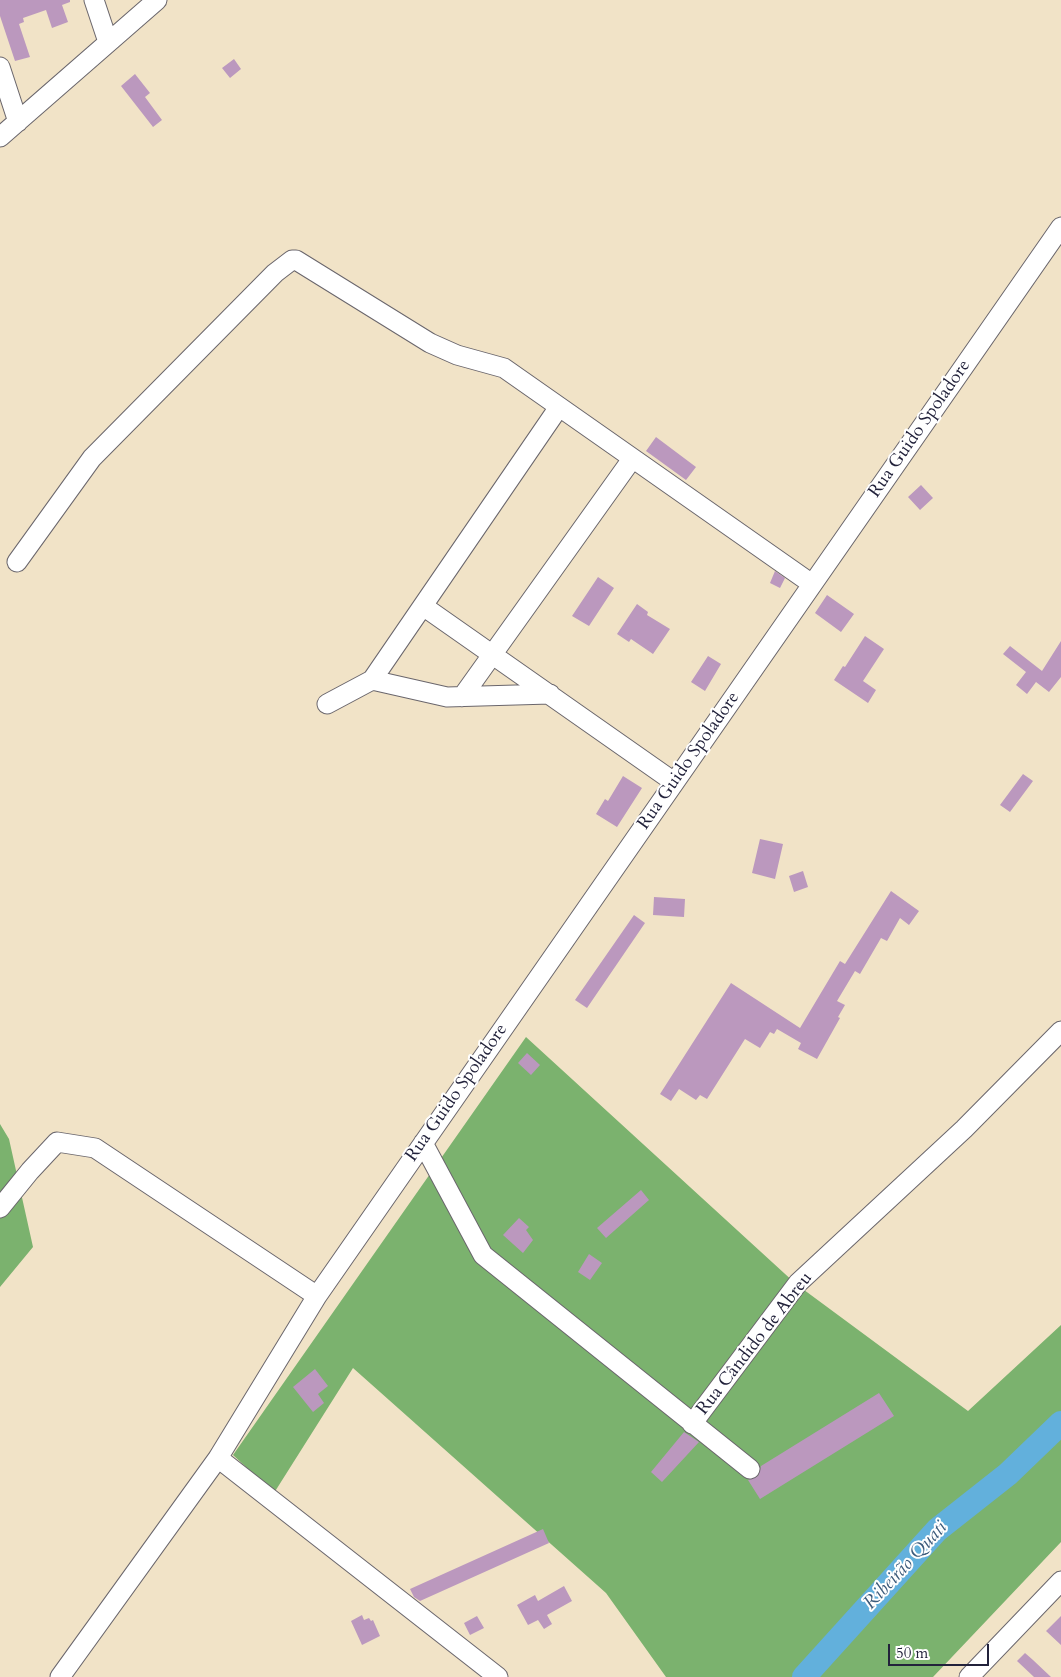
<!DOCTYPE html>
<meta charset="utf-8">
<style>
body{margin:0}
#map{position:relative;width:1061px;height:1677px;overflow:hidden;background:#f1e3c7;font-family:Cardo,serif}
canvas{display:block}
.scale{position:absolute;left:888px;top:1644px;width:101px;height:22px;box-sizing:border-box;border:2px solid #22223b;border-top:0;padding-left:6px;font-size:15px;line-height:18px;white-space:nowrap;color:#22223b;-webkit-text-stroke:4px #fff;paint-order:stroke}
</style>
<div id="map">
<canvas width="1061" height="1677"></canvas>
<div class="scale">50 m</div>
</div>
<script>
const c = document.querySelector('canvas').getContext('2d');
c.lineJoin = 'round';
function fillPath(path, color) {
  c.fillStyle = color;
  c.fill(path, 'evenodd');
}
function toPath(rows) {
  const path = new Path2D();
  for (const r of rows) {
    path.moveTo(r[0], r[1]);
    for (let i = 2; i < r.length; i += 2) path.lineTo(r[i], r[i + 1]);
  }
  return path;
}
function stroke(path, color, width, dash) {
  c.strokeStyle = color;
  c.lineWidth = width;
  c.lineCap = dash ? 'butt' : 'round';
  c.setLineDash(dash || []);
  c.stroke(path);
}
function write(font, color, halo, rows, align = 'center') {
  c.font = font + ' Cardo,serif';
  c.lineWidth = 4;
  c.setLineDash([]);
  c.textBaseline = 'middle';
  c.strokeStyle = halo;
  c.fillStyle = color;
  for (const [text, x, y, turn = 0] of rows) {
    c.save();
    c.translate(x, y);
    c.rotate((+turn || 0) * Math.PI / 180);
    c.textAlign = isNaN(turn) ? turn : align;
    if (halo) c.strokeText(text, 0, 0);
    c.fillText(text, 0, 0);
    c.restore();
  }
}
const forest = toPath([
 [526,1037,796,1284,968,1411,1061,1325,1061,1542,933,1677,666,1677,606,1593,353,1368,274,1493,233,1455],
 [0,1124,9,1139,33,1247,0,1287]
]);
const river = toPath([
 [804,1677,937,1530,1008,1474,1061,1423]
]);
const building = toPath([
 [0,0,70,0,70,2,62,5,68,22,52,28,46,10,23,18,24,22,19,24,30,57,15,61,0,16],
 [234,59,241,69,230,78,222,68],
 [135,74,150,93,145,97,162,120,153,127,121,86],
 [656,437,696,467,686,480,646,451],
 [921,485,933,498,920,510,908,497],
 [775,571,785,578,780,588,770,583],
 [598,577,614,588,589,626,572,616],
 [827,595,854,614,841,632,815,613],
 [637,604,648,612,647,615,670,629,653,654,631,639,629,642,617,634],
 [865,636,884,649,863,681,876,690,868,703,834,680,843,666,845,667],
 [1061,641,1061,677,1049,692,1036,682,1027,694,1016,685,1026,672,1003,654,1010,646,1042,671],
 [708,656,721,664,705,691,691,682],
 [1023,774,1033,781,1010,812,1000,805],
 [623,776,642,788,617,827,596,814,605,799,608,801],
 [760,839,783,844,775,879,752,873],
 [803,871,808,887,794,892,789,876],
 [891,891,919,911,909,925,900,918,887,941,881,938,860,974,855,971,837,1001,845,1005,838,1017,840,1018,817,1059,798,1049,801,1043,777,1029,774,1034,770,1032,760,1048,745,1039,707,1099,700,1095,696,1100,679,1089,671,1101,660,1094,731,983,800,1028,840,961,845,964],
 [654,897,685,899,684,917,653,915],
 [634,915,645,923,587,1008,575,1000],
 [527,1053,540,1065,531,1075,518,1063],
 [641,1190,649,1200,606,1238,597,1228],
 [519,1218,529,1227,526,1230,533,1240,523,1253,503,1235],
 [589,1254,602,1263,590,1280,578,1272],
 [315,1369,328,1386,318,1394,324,1403,313,1412,293,1387],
 [879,1393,894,1416,760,1499,748,1480,758,1476,761,1466],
 [684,1432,699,1442,662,1482,651,1472],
 [543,1529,549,1543,420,1601,414,1597,410,1589],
 [564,1586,572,1601,547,1615,552,1624,544,1629,538,1620,528,1625,517,1605,535,1595,538,1601],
 [362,1615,364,1620,369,1618,371,1621,373,1620,380,1636,362,1645,351,1621],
 [477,1616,484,1628,470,1635,464,1623],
 [1061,1616,1061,1645,1046,1631],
 [1025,1653,1033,1660,1051,1677,1034,1677,1017,1661]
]);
const minor = toPath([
 [94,0,108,42],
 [0,67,18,122],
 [0,137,157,0],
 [17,562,92,458,275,273,292,260,296,260,430,343,457,355,504,368,812,584],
 [423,606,674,782],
 [372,680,559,407],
 [462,697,632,459],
 [327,704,372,680,447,697,550,694],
 [423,1143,483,1255,750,1469],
 [0,1208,30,1171,57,1142,95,1148,317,1296],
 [692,1424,798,1283,964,1129,1061,1031],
 [218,1458,498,1677],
 [60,1677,218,1458,317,1296,1061,227],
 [969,1677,1061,1581]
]);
const streetNames = [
 ["Rua Guido Spoladore",920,429,-55],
 ["Rua Guido Spoladore",689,761,-55],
 ["Rua Guido Spoladore",457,1093,-55],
 ["Rua Cândido de Abreu",755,1344,-52]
];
const waterNames = [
 ["Ribeirão Quati",906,1566,-47]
];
fillPath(forest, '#7bb26e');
stroke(river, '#62b0dc', 24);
fillPath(building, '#bb98be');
stroke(minor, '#6a666c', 21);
stroke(minor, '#fff', 19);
write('18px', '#22223b', '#fff', streetNames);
write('italic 19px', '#3c5b7b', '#fff', waterNames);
</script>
